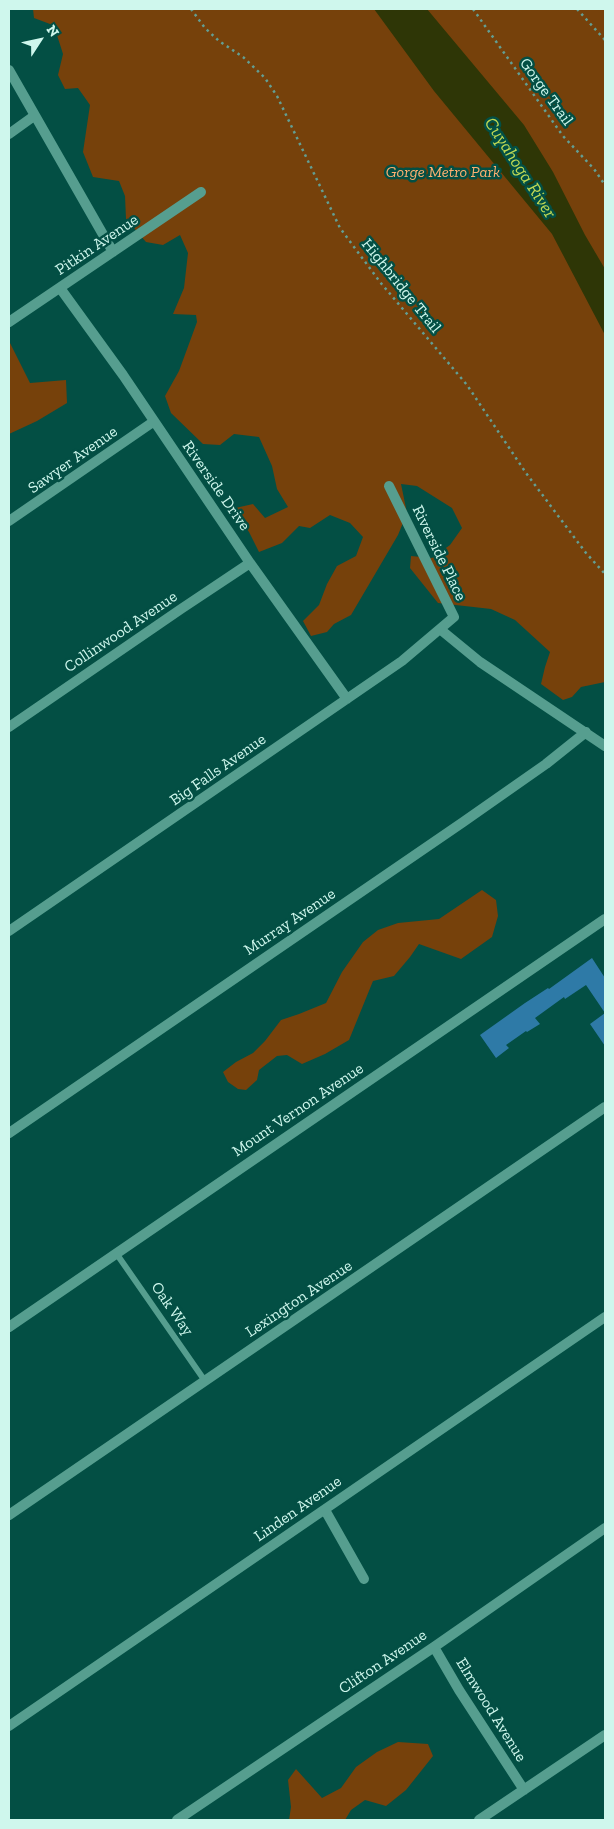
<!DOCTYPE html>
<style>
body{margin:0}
#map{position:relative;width:614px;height:1829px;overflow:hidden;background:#034f44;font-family:"Zilla Slab",serif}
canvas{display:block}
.frame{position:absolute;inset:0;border:10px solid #cff7ed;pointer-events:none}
.north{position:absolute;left:15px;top:15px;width:50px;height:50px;-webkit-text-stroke:4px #034f44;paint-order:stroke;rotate:55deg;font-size:14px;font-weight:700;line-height:20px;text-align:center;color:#cff7ed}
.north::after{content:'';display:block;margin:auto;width:18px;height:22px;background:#cff7ed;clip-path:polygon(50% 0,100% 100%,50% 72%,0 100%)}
</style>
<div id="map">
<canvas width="614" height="1829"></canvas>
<div class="frame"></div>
<div class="north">N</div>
</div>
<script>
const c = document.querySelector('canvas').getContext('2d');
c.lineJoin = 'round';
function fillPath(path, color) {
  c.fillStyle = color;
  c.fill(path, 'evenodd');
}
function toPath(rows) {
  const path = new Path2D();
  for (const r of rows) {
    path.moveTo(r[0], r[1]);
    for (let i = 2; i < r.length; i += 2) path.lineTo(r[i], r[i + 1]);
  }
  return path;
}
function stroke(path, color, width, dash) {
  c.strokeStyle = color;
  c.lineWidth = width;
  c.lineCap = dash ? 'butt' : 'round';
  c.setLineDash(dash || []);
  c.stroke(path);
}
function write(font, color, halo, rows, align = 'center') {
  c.font = font + ' "Zilla Slab",serif';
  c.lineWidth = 5;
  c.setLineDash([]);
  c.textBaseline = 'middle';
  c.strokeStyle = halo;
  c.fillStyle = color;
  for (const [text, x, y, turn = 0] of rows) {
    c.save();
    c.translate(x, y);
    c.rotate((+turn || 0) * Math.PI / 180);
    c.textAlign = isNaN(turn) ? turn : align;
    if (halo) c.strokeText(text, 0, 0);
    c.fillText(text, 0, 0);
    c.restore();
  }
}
const green = toPath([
 [33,9,605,9,605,682,581,687,572,697,563,700,541,684,545,667,550,652,515,620,491,609,438,603,410,568,411,556,432,558,450,545,462,528,452,508,417,486,401,484,407,513,398,535,351,615,334,624,327,632,311,636,303,621,319,605,327,584,337,566,356,556,363,537,350,523,330,515,310,528,299,526,282,543,259,552,249,532,231,509,253,504,265,518,288,507,277,489,272,466,259,437,234,434,220,445,203,444,171,413,165,396,179,371,197,322,196,315,173,314,184,288,188,253,180,235,163,245,146,242,126,219,125,196,119,181,93,177,83,152,90,105,78,88,65,89,58,75,63,54,56,32,50,24,34,18],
 [9,341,30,383,66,380,67,403,37,421,9,434],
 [482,890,496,900,498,916,492,937,461,959,419,944,410,957,394,976,373,981,349,1040,325,1054,302,1064,287,1055,277,1056,259,1070,257,1080,246,1090,238,1089,228,1082,223,1072,236,1062,253,1053,265,1041,281,1020,299,1014,326,1003,342,972,363,942,378,930,398,923,439,919],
 [398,1742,428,1744,433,1756,406,1790,386,1806,365,1800,351,1810,345,1820,289,1820,291,1807,288,1780,296,1769,322,1798,341,1788,356,1767,377,1752]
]);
const water = toPath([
 [374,9,427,9,524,125,553,172,585,235,605,269,605,335,552,234,434,91]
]);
const building = toPath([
 [592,958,605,978,605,1046,590,1024,605,1013,586,985,565,999,564,997,535,1018,540,1024,527,1032,526,1031,506,1045,509,1048,496,1058,480,1035,525,1003,548,988,549,989]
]);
const path = toPath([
 [191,9,205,28,219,41,243,57,265,78,277,96,340,228,380,282,467,385,526,473,586,553,605,574],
 [473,9,563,136,594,169,605,185],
 [577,9,605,40]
]);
const lane = toPath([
 [116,1253,205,1381]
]);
const street = toPath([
 [9,70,113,252],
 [9,134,34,116],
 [60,288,123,375,250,563,347,699],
 [9,322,201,192],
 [9,521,153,422],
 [441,630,480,662,605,746],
 [9,727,181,609,250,563],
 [9,931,402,661,454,617,389,486],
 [9,1133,463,822,546,764,586,732],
 [9,1327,605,919],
 [325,1510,364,1579],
 [9,1515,605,1107],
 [434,1647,459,1690,524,1790],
 [9,1726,605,1317],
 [177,1820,434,1647,605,1528],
 [479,1820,605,1735]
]);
const streetNames = [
 ["Gorge Trail",546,92,54],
 ["Pitkin Avenue",97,245,-34],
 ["Highbridge Trail",401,286,51],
 ["Sawyer Avenue",73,460,-35],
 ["Riverside Drive",216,486,55],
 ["Riverside Place",439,553,64],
 ["Collinwood Avenue",121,632,-34],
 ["Big Falls Avenue",218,770,-35],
 ["Murray Avenue",290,922,-34],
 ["Mount Vernon Avenue",298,1110,-34],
 ["Lexington Avenue",299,1299,-34],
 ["Oak Way",172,1309,55],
 ["Linden Avenue",298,1509,-35],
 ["Clifton Avenue",383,1662,-34],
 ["Elmwood Avenue",491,1710,58]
];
const parkNames = [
 ["Gorge Metro Park",443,172]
];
const waterNames = [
 ["Cuyahoga River",520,168,57]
];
fillPath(green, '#76410b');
fillPath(water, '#2e3606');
fillPath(building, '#2e7aa7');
stroke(path, '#639e93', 2.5, [2.5, 4]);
stroke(lane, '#569e8f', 6);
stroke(street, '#569e8f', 10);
write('16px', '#cff7ed', '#034f44', streetNames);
write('italic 16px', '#fdb071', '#034f44', parkNames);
write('italic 18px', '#c0d954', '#034f44', waterNames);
</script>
